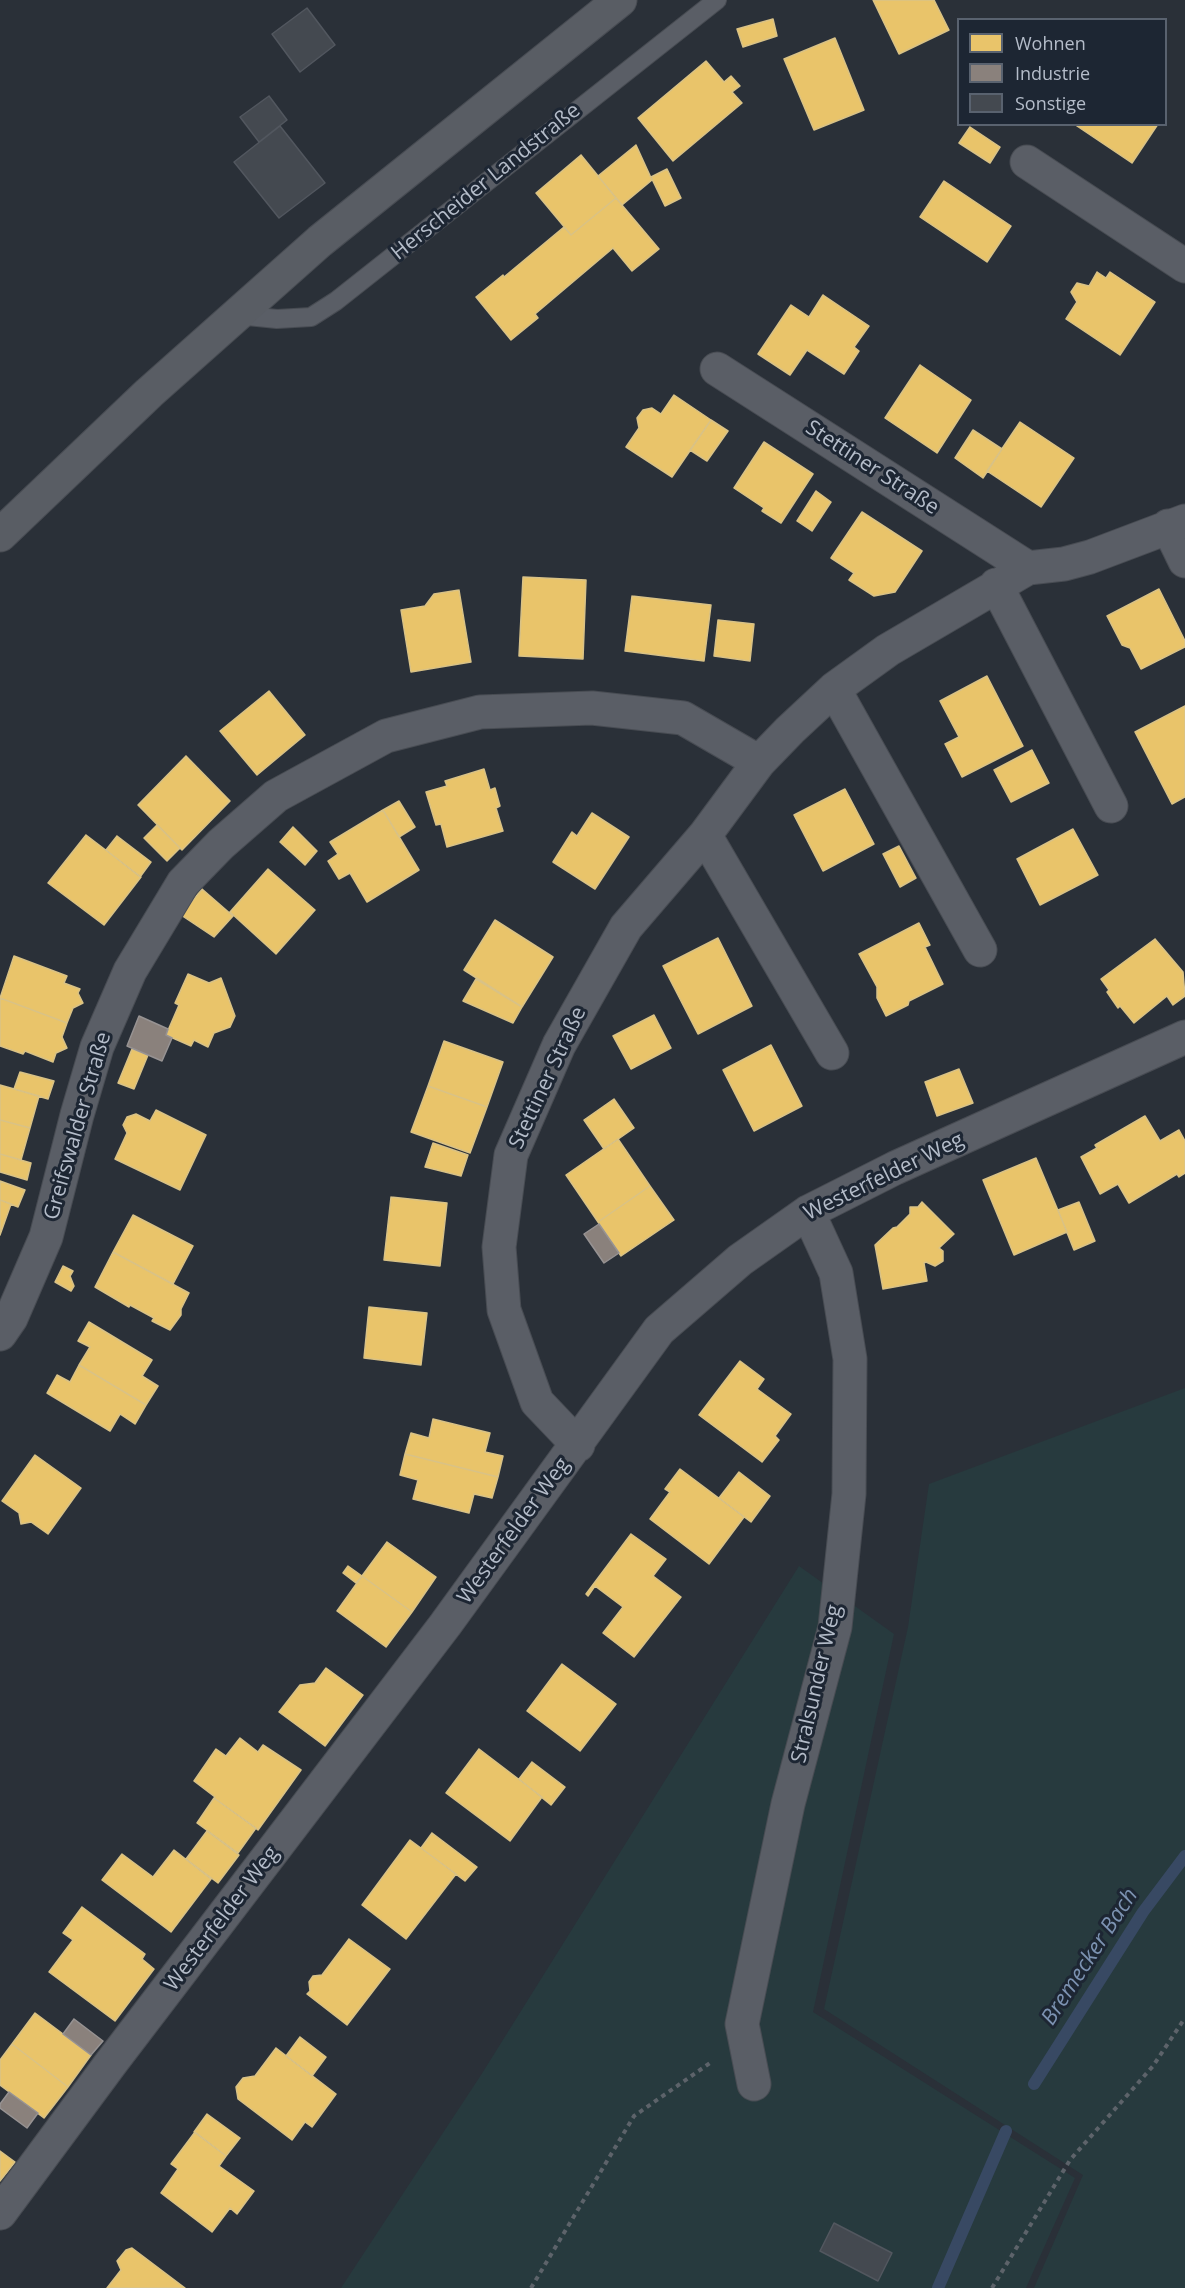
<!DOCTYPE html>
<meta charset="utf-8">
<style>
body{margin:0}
#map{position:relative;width:1185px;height:2288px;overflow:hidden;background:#2a3038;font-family:"Open Sans",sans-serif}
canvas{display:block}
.legend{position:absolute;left:957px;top:18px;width:210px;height:108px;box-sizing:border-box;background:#1d2633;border:2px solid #59626f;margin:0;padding:8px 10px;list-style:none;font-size:18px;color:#b4bcc9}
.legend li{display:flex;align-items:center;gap:12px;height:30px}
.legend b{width:30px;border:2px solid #59626f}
</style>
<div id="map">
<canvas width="1185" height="2288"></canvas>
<ul class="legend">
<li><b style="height:16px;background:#e9c46a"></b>Wohnen</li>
<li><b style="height:16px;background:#8a817c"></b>Industrie</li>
<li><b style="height:16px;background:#444950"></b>Sonstige</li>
</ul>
</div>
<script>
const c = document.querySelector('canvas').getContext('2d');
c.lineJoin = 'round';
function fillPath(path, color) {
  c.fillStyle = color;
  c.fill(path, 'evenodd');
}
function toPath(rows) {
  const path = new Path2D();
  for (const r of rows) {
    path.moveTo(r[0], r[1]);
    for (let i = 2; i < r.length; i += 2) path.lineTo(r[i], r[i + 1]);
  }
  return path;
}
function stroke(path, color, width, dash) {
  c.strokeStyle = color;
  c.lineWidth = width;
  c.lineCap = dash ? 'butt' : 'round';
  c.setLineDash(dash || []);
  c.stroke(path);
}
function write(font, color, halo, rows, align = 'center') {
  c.font = font + ' "Open Sans",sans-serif';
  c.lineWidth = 6;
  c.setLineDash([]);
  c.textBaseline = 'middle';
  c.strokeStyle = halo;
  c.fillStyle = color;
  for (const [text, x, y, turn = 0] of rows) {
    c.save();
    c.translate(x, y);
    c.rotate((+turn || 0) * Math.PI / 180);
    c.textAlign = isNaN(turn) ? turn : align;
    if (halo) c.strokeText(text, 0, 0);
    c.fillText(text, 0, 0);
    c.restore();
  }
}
const green = toPath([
 [1185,1388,1185,2288,1034,2288,1083,2175,824,2009,908,1627,929,1484],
 [799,1566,894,1634,813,2012,1075,2178,1026,2288,341,2288,481,2075]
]);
const homes = toPath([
 [873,0,934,0,949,30,899,54,873,0],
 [773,19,777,36,743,47,737,29,773,19],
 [835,38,864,110,814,130,784,59,835,38],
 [706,61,724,82,731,76,740,86,732,92,742,103,673,161,638,118,706,61],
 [1074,124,1158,124,1132,163,1074,124],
 [970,127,1000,147,990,163,959,143,970,127],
 [636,145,652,180,622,205,598,176,636,145],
 [581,155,616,198,571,235,536,193,581,155],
 [667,169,681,198,665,206,651,177,667,169],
 [944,181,1011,226,987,262,920,217,944,181],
 [616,198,659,249,632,271,613,248,535,314,538,318,511,340,476,297,503,275,504,277,564,227,571,235,616,198],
 [1097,272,1106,278,1110,272,1155,302,1120,355,1066,319,1077,302,1071,292,1077,283,1089,286,1097,272],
 [823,295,869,326,854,347,859,351,844,374,807,350,790,375,758,354,791,305,809,317,823,295],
 [920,365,971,400,937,453,885,418,920,365],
 [674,395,711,420,672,477,626,447,639,428,637,418,643,410,652,408,661,414,674,395],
 [711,420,728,431,707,461,690,450,711,420],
 [1020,422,1074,458,1041,507,987,471,1020,422],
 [973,430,1002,449,983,478,955,458,973,430],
 [764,442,813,474,781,523,762,511,764,508,734,488,764,442],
 [816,491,831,502,812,531,797,521,816,491],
 [862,512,922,551,895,592,874,596,849,580,854,573,831,558,862,512],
 [523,577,586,580,583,659,519,656,523,577],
 [1159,589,1185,641,1185,647,1141,669,1130,648,1122,645,1107,616,1159,589],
 [459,590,471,662,411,672,401,610,425,606,434,594,459,590],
 [632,596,711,605,704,661,625,651,632,596],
 [718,620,754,624,750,661,714,656,718,620],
 [987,676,1023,746,962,777,945,744,959,737,940,701,987,676],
 [269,691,305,735,257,775,220,731,269,691],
 [1185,706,1185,797,1172,804,1135,732,1185,706],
 [1032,750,1049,783,1011,802,994,770,1032,750],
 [186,756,230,801,182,850,138,805,186,756],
 [484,769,490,790,495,788,500,806,496,808,503,831,447,847,441,824,436,825,426,792,447,786,445,781,484,769],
 [845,789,874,844,823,871,794,815,845,789],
 [399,801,415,827,399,837,383,810,399,801],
 [383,810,419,870,367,902,350,873,339,879,328,861,338,854,330,842,383,810],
 [592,813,629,837,595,889,553,862,572,832,577,836,592,813],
 [157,825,180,848,167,861,144,838,157,825],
 [293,827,317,851,305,865,280,842,293,827],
 [1073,829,1098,875,1040,905,1017,859,1073,829],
 [86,835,141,877,104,925,48,883,86,835],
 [117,836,151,862,140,877,106,850,117,836],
 [899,846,916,878,900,887,883,854,899,846],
 [268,869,315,910,276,954,230,912,268,869],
 [202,889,233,916,214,937,181,915,202,889],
 [495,920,553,957,522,1007,464,970,495,920],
 [919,923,930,945,925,947,943,984,909,1001,908,1005,886,1016,877,998,877,987,859,954,919,923],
 [718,938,752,1006,698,1034,663,966,718,938],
 [1155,939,1183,972,1185,996,1173,1005,1167,996,1134,1023,1120,1006,1118,1008,1107,992,1109,990,1101,979,1155,939],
 [14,956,67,976,64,983,80,989,78,993,83,1003,73,1008,67,1023,0,998,14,956],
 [188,974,209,983,221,978,235,1016,230,1027,214,1033,208,1047,194,1040,191,1046,166,1035,179,1005,175,1003,188,974],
 [476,979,522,1007,513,1023,463,1001,476,979],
 [0,998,67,1023,62,1037,67,1048,56,1053,53,1062,25,1051,23,1054,0,1046,0,998],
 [654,1015,671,1048,631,1069,613,1036,654,1015],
 [444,1041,503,1062,487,1107,428,1086,444,1041],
 [771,1045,802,1106,754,1131,723,1070,771,1045],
 [132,1049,148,1055,134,1089,118,1083,132,1049],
 [959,1069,973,1103,937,1116,925,1082,959,1069],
 [20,1072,54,1081,48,1099,14,1089,20,1072],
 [0,1085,39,1096,30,1128,0,1120,0,1085],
 [428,1086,487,1107,470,1153,411,1132,428,1086],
 [614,1099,634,1128,604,1149,584,1120,614,1099],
 [156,1110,206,1135,180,1190,115,1159,127,1133,123,1125,127,1117,136,1114,150,1121,156,1110],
 [1145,1116,1160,1141,1179,1130,1185,1141,1185,1173,1179,1177,1177,1174,1129,1203,1118,1184,1100,1194,1081,1157,1097,1148,1095,1145,1145,1116],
 [0,1120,30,1128,21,1160,0,1154,0,1120],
 [618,1139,650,1186,598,1222,566,1175,618,1139],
 [433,1143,468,1155,461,1176,425,1167,433,1143],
 [0,1154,31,1163,27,1180,0,1172,0,1154],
 [1036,1158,1067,1232,1014,1255,983,1180,1036,1158],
 [0,1181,25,1190,18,1207,0,1200,0,1181],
 [650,1186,674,1220,621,1256,598,1222,650,1186],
 [391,1197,447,1203,440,1266,384,1260,391,1197],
 [0,1200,11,1204,0,1235,0,1200],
 [922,1202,954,1234,939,1248,943,1251,943,1261,935,1266,926,1262,924,1263,927,1281,883,1289,875,1245,893,1228,897,1227,910,1214,910,1207,918,1207,922,1202],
 [1079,1202,1095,1241,1074,1250,1058,1210,1079,1202],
 [133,1215,193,1246,173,1284,113,1252,133,1215],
 [113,1252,189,1293,181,1309,181,1315,170,1330,152,1321,154,1318,130,1305,129,1307,95,1287,113,1252],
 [63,1266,73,1271,70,1276,74,1286,71,1291,55,1282,63,1266],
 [369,1307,427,1313,421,1365,364,1358,369,1307],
 [89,1322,152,1360,142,1376,158,1386,146,1405,79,1365,90,1347,78,1341,89,1322],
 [740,1361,764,1379,757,1389,791,1414,775,1436,779,1440,762,1462,699,1415,740,1361],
 [79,1365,146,1405,135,1424,120,1414,110,1431,47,1393,57,1375,70,1382,79,1365],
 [433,1419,490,1433,485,1452,503,1456,498,1477,405,1454,411,1433,429,1438,433,1419],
 [405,1454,498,1477,492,1498,474,1494,469,1513,413,1499,418,1480,400,1475,405,1454],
 [35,1455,81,1488,48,1534,31,1522,21,1524,19,1513,2,1501,35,1455],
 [680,1469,744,1517,709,1564,650,1519,670,1492,665,1489,680,1469],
 [739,1472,770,1496,751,1522,719,1498,739,1472],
 [631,1534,666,1559,653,1576,681,1597,634,1657,603,1633,623,1607,595,1586,588,1596,586,1594,631,1534],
 [387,1542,436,1577,412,1612,362,1576,387,1542],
 [348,1566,362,1576,356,1583,343,1573,348,1566],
 [362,1576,412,1612,386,1647,337,1611,362,1576],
 [562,1664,616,1704,580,1751,527,1711,562,1664],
 [326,1668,363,1695,325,1746,279,1712,300,1685,315,1683,326,1668],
 [240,1738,258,1752,263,1745,301,1770,258,1830,214,1798,215,1797,194,1781,216,1749,226,1756,240,1738],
 [479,1749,542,1797,510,1841,446,1793,479,1749],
 [532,1762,565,1787,551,1805,519,1779,532,1762],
 [214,1798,256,1828,238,1853,197,1823,214,1798],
 [207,1831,239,1855,218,1883,186,1859,207,1831],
 [432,1833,477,1867,465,1881,421,1848,432,1833],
 [410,1840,456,1874,406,1939,362,1905,410,1840],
 [174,1850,211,1879,171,1932,102,1880,122,1854,153,1877,174,1850],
 [82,1907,145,1954,142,1959,154,1969,115,2021,49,1972,73,1940,63,1933,82,1907],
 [349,1939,390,1969,347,2025,307,1994,310,1991,309,1982,313,1976,322,1975,349,1939],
 [35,2013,91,2055,68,2087,12,2044,35,2013],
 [300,2037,326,2057,312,2076,286,2056,300,2037],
 [12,2044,68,2087,44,2118,0,2085,0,2060,12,2044],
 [276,2048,336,2094,312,2127,305,2122,292,2140,238,2099,236,2087,243,2078,255,2076,276,2048],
 [207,2114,240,2138,226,2156,194,2132,207,2114],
 [195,2132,226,2156,219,2166,254,2191,237,2214,230,2208,212,2232,161,2193,178,2169,171,2164,195,2132],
 [0,2151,15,2162,0,2181,0,2151],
 [132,2248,185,2288,107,2288,121,2270,117,2261,126,2250,132,2248]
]);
const industry = toPath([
 [139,1016,168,1029,166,1035,172,1038,162,1061,127,1046,139,1016],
 [599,1224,619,1253,604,1263,584,1234,599,1224],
 [74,2019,103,2041,91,2055,63,2034,74,2019],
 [9,2092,38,2113,27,2128,0,2108,0,2104,9,2092]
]);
const stream = toPath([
 [1034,2084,1143,1912,1185,1856],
 [938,2288,1006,2131]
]);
const building = toPath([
 [307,8,335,45,300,72,272,34,307,8],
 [269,96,287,120,259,142,240,117,269,96],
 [280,126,325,183,279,218,234,162,280,126],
 [834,2223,892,2253,878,2281,820,2251,834,2223]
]);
const path = toPath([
 [531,2288,634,2116,710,2063],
 [992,2288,1070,2160,1153,2066,1185,2018]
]);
const lane = toPath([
 [238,315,277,319,311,317,336,301,717,0]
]);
const street = toPath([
 [1027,162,1185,266],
 [717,369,1028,568],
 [1168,526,1185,561],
 [996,585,1111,806],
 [834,689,980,950],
 [705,835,832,1053],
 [0,1334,11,1318,46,1237,77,1115,97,1047,130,971,183,883,221,844,276,796,386,736,480,712,592,708,683,718,759,762],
 [578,1445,537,1402,504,1310,499,1247,511,1155,559,1045,626,927,705,835,759,762,790,730,834,689,888,650,1028,568,1064,564,1090,557,1185,521],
 [754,2084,742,2024,788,1804,835,1627,849,1494,850,1359,836,1273,808,1212],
 [0,2213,111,2063,445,1625,659,1330,740,1260,808,1212,895,1168,1185,1037]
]);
const secondary = toPath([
 [0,535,149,393,320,241,620,0]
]);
const streetNames = [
 ["Herscheider Landstraße",486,182,-39],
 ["Stettiner Straße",872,468,33],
 ["Stettiner Straße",548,1078,-65],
 ["Greifswalder Straße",78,1126,-74],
 ["Westerfelder Weg",884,1177,-26],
 ["Westerfelder Weg",514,1531,-54],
 ["Stralsunder Weg",817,1684,-77],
 ["Westerfelder Weg",222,1919,-53]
];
const waterNames = [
 ["Bremecker Bach",1090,1957,-57]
];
fillPath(green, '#273a3e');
fillPath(homes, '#e9c46a');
stroke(homes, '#d9c286', 1.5);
fillPath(industry, '#8a817c');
stroke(industry, '#979393', 1.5);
stroke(stream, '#384963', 12);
fillPath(building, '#444950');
stroke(building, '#52575f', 1.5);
stroke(lane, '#484c53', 20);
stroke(street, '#484c53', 35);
stroke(secondary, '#484c53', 35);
stroke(path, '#5d636a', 4, [4.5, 4.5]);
stroke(lane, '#5a5e66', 18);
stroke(street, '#5a5e66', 33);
stroke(secondary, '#595d64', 33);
write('21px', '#b4bcc9', '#1d2633', streetNames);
write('italic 22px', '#7c92b1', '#1d2633', waterNames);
</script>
